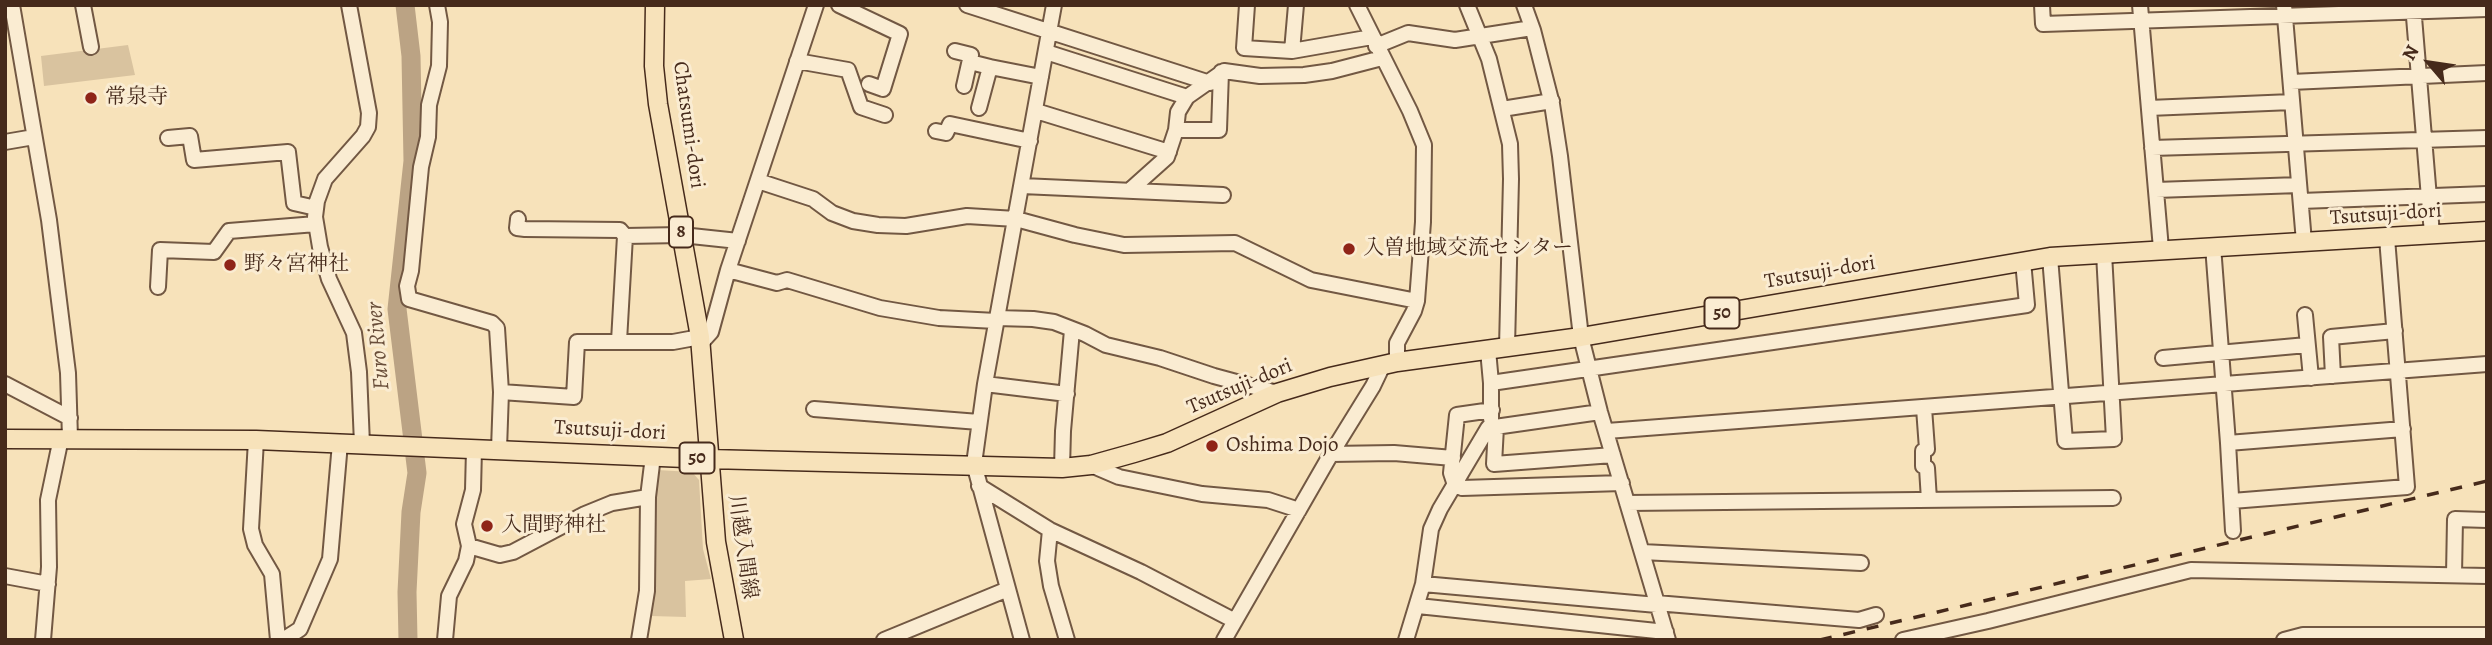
<!DOCTYPE html>
<meta charset="utf-8">
<style>
body{margin:0}
#map{position:relative;width:2492px;height:645px;overflow:hidden;background:#f7e2ba;font-family:Alegreya,serif}
canvas{display:block}
.frame{position:absolute;inset:0;border:7px solid #462a1b;pointer-events:none}
.north{position:absolute;left:2394px;top:28px;width:70px;height:70px;-webkit-text-stroke:5px #faecd2;paint-order:stroke;rotate:299deg;font-size:19px;font-weight:700;line-height:28px;text-align:center;color:#462a1b}
.north::after{content:'';display:block;margin:auto;width:24px;height:32px;background:#462a1b;clip-path:polygon(50% 0,100% 100%,50% 72%,0 100%)}
</style>
<div id="map">
<canvas width="2492" height="645"></canvas>
<div class="frame"></div>
<div class="north">N</div>
</div>
<script>
const c = document.querySelector('canvas').getContext('2d');
c.lineJoin = 'round';
function fillPath(path, color) {
  c.fillStyle = color;
  c.fill(path, 'evenodd');
}
function toPath(rows) {
  const path = new Path2D();
  for (const r of rows) {
    path.moveTo(r[0], r[1]);
    for (let i = 2; i < r.length; i += 2) path.lineTo(r[i], r[i + 1]);
  }
  return path;
}
function stroke(path, color, width, dash) {
  c.strokeStyle = color;
  c.lineWidth = width;
  c.lineCap = dash ? 'butt' : 'round';
  c.setLineDash(dash || []);
  c.stroke(path);
}
function write(font, color, halo, rows, align = 'center') {
  c.font = font + ' Alegreya,"Noto Serif JP",serif';
  c.lineWidth = 6;
  c.setLineDash([]);
  c.textBaseline = 'middle';
  c.strokeStyle = halo;
  c.fillStyle = color;
  for (const [text, x, y, turn = 0] of rows) {
    c.save();
    c.translate(x, y);
    c.rotate((+turn || 0) * Math.PI / 180);
    c.textAlign = isNaN(turn) ? turn : align;
    if (halo) c.strokeText(text, 0, 0);
    c.fillText(text, 0, 0);
    c.restore();
  }
}
const green = toPath([
 [128,45,135,75,44,86,41,56],
 [657,470,692,472,699,480,703,549,711,579,685,581,686,617,651,616,656,567,653,536]
]);
const river = toPath([
 [405,5,411,56,413,161,397,309,417,473,411,512,407,592,408,640]
]);
const minor = toPath([
 [12,5,49,220,68,373,70,438],
 [83,5,91,47],
 [349,5,369,113,368,127,363,136,325,179,317,201,315,217,320,247,329,279,354,333,359,372,362,444],
 [437,5,440,22,439,66,429,105,428,137,421,167,411,271,407,286,409,299,492,323,497,328,501,392,499,449],
 [839,5,900,34,883,89,869,84],
 [967,5,1210,83],
 [1247,5,1244,48,1292,51,1372,37],
 [1357,5,1410,111,1424,145,1423,222,1417,301,1414,311,1397,343,1397,362],
 [1467,5,1489,59,1510,144,1511,179,1507,347],
 [1524,5,1533,30,1552,104,1560,156,1581,337,1600,412,1668,640],
 [2042,5,2043,24,2487,9],
 [2140,5,2161,249],
 [2284,5,2304,242],
 [2413,5,2432,234],
 [1376,46,1408,33,1455,40,1532,28],
 [955,51,971,55,964,86],
 [1292,51,1296,5],
 [1046,52,1187,97,1224,71,1260,76,1304,75,1332,71,1382,58],
 [797,61,848,70,861,107,885,115],
 [970,62,990,67,979,108],
 [990,67,1041,77],
 [2291,82,2487,73],
 [2149,108,2292,102],
 [1502,109,1552,101],
 [1036,111,1169,152],
 [1176,130,1219,130,1221,72],
 [936,131,946,133,950,124,1030,141],
 [168,138,190,136,194,160,288,152,294,203,316,208],
 [5,142,34,137],
 [2152,148,2487,138],
 [758,181,813,199,832,213,853,221,878,225,906,226,967,216,1016,219,1075,235,1124,245,1235,243,1311,280,1417,301],
 [1022,186,1223,195],
 [2156,190,2299,185],
 [1129,191,1167,157,1176,130,1178,112,1187,97],
 [2301,201,2487,194],
 [518,219,517,228,525,229,620,230,625,236,682,235,738,241],
 [2213,246,2228,443,2403,429],
 [2050,257,2065,441,2114,439,2104,253],
 [728,270,777,283,787,280,880,308,939,318,996,321],
 [158,287,160,250,214,252,229,231,316,224],
 [2305,315,2311,378],
 [997,318,1033,319,1054,322,1085,334,1106,345,1160,358,1214,376,1277,393],
 [619,341,625,236],
 [701,343,711,332,728,270,816,5],
 [1488,350,1491,383,1491,419],
 [2163,358,2307,345],
 [2333,376,2331,337,2395,331],
 [1491,383,2027,305,2023,261],
 [5,384,70,418],
 [985,384,1067,394],
 [501,392,574,397,577,342,673,342,700,337],
 [1924,408,1927,449,1923,451,1923,466,1927,468,1929,500],
 [814,409,979,422],
 [1492,410,1457,415,1451,473,1455,485,1462,488,1622,483],
 [1496,427,1494,464,1613,455],
 [1607,431,2487,364],
 [256,440,251,529,255,545,272,574,278,640],
 [2228,443,2233,531],
 [1331,454,1394,453,1453,458],
 [1091,465,1119,477,1202,494,1268,500,1299,510],
 [1062,468,1063,431,1072,330],
 [979,486,1050,530,1141,572,1235,621],
 [2232,501,2407,487,2387,238],
 [1627,503,2113,498],
 [1050,530,1047,561,1051,586,1067,640],
 [469,546,500,555,513,552,585,514,612,503,648,497],
 [1642,552,1861,563],
 [2454,575,2455,519,2487,520],
 [5,576,48,584],
 [1423,584,1657,605],
 [1656,603,1859,620,1876,615],
 [1418,606,1666,632],
 [43,640,49,567,48,500,61,438],
 [283,640,300,629,330,559,340,443],
 [445,640,449,596,466,561,469,546,464,524,473,490,474,449],
 [639,640,647,591,648,497,653,456],
 [884,640,1008,589],
 [1022,640,974,464,985,384,1054,5],
 [1224,640,1331,454,1373,386,1383,365],
 [1406,640,1423,584,1431,529,1440,509,1488,428,1600,412],
 [1903,640,1988,621,2191,570,2487,576],
 [2284,640,2303,635,2487,635]
]);
const major = toPath([
 [655,5,654,66,658,104,700,337,716,542,734,640],
 [5,439,256,440,709,459,1062,468,1091,465,1134,453,1167,443,1277,393,1330,377,1397,362,1581,337,2050,257,2487,231]
]);
const rail = toPath([
 [1820,640,2487,481]
]);
const markers = [
 [91,98,7,"#8f2418"],
 [1349,249,7,"#8f2418"],
 [230,265,7,"#8f2418"],
 [1212,446,7,"#8f2418"],
 [487,526,7,"#8f2418"]
];
const shields = [
 [681,232,24],
 [1722,313,35],
 [697,458,35]
];
const shieldNames = [
 ["8",681,232],
 ["50",1722,313],
 ["50",697,458]
];
const poiNames = [
 ["常泉寺",105,98],
 ["入曽地域交流センター",1363,249],
 ["野々宮神社",244,265],
 ["Oshima Dojo",1226,446],
 ["入間野神社",501,526]
];
const streetNames = [
 ["Chatsumi-dori",688,125,82],
 ["Tsutsuji-dori",2386,215,-4],
 ["Tsutsuji-dori",1820,273,-10],
 ["Tsutsuji-dori",1240,387,-23],
 ["Tsutsuji-dori",610,431,3],
 ["川越入間線",742,547,82]
];
const waterNames = [
 ["Furo River",379,346,-95]
];
fillPath(green, '#d9c39f');
stroke(river, '#bba384', 19);
stroke(minor, '#725843', 18);
stroke(major, '#462a1b', 21);
stroke(minor, '#faecd2', 14);
stroke(major, '#f7e2ba', 18);
stroke(rail, '#462a1b', 3.5, [12, 12]);
for (const [x, y, r, color] of markers) {
  const dot = new Path2D();
  dot.arc(x, y, r, 0, 2 * Math.PI);
  c.fillStyle = color;
  c.fill(dot);
  stroke(dot, '#faecd2', 2.5);
}
for (const [x, y, w] of shields) {
  const box = new Path2D();
  box.roundRect(x - w / 2, y - 15.5, w, 31, 5);
  c.fillStyle = '#faecd2';
  c.fill(box);
  stroke(box, '#462a1b', 2);
}
write('bold 19px', '#462a1b', null, shieldNames);
write('21px', '#462a1b', '#faecd2', poiNames, 'left');
write('21px', '#462a1b', '#faecd2', streetNames);
write('italic 23px', '#694e3a', '#faecd2', waterNames);
</script>
